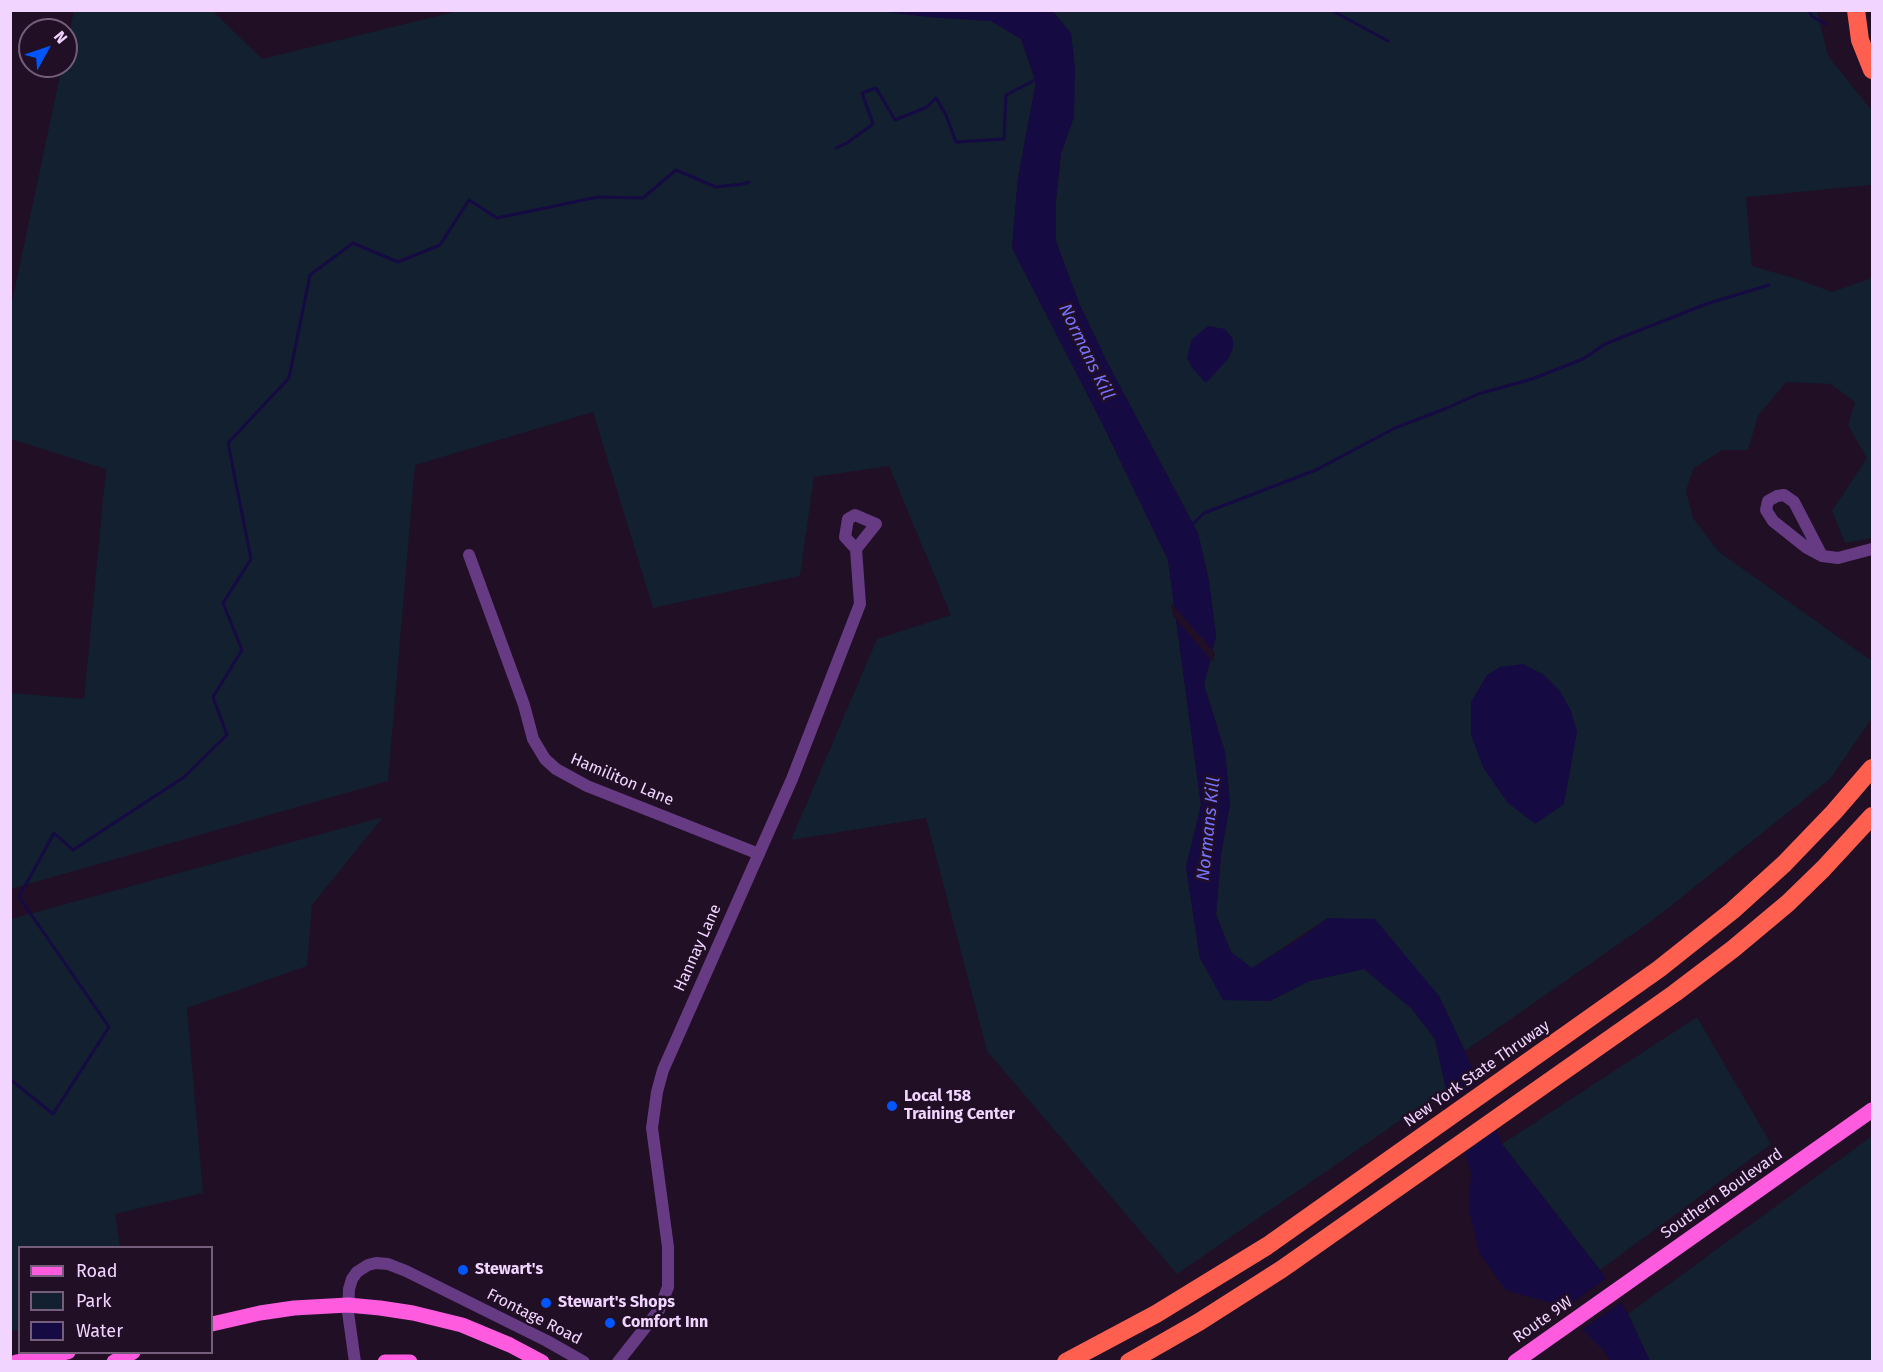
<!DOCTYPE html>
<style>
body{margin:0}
#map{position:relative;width:1883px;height:1372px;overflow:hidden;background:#200f25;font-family:"Fira Sans",sans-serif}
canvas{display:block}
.frame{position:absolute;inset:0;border:12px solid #f1d4ff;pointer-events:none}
.legend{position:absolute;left:18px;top:1246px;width:195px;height:108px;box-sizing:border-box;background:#200f25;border:2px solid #745e7c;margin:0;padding:8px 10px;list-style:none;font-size:18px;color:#f1d4ff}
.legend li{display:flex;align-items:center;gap:12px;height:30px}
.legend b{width:30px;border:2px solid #745e7c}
.north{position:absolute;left:18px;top:18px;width:60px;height:60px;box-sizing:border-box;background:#200f25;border:2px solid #745e7c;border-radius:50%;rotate:50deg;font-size:16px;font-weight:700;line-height:24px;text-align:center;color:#f1d4ff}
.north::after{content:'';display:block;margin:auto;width:21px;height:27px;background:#0155fd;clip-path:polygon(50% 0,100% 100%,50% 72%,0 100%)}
</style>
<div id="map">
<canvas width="1883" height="1372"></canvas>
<div class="frame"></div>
<ul class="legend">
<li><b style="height:8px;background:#fe5bdf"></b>Road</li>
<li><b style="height:16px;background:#12202f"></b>Park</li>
<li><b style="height:16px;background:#160a43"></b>Water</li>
</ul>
<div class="north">N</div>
</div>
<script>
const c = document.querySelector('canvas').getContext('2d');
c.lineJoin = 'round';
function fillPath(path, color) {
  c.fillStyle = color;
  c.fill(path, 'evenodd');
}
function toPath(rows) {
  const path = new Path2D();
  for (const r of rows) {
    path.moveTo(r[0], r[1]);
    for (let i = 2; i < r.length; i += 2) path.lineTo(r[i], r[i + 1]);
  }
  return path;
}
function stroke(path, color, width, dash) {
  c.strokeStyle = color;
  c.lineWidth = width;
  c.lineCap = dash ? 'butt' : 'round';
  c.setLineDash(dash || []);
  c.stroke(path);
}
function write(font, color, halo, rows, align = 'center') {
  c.font = font + ' "Fira Sans",sans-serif';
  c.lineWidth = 5;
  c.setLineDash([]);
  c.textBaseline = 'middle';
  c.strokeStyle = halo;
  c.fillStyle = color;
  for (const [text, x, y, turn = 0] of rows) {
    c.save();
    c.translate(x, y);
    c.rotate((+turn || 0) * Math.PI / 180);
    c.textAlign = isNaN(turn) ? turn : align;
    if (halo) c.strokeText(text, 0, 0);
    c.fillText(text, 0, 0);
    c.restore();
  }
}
const green = toPath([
 [462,10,877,10,929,17,991,21,1021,39,1036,82,1018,178,1012,248,1101,421,1168,560,1201,805,1186,867,1200,958,1270,1001,1309,981,1364,969,1412,1009,1435,1039,1446,1089,1177,1274,987,1051,926,818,791,840,877,639,951,615,889,466,814,477,800,576,653,608,593,412,415,465,388,781,11,889,11,693,84,699,106,469,11,439,11,306,62,66,66,66,66,47,74,11,213,11,262,59],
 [1053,11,1817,11,1828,56,1872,111,1872,185,1746,197,1752,266,1797,279,1832,292,1872,278,1872,538,1845,543,1832,511,1867,458,1848,425,1855,402,1831,384,1786,382,1758,416,1748,450,1722,450,1693,469,1686,491,1693,518,1718,551,1872,661,1872,718,1830,779,1653,920,1465,1051,1439,996,1328,918,1252,968,1231,952,1216,915,1221,854,1230,804,1225,752,1204,685,1216,636,1209,581,1198,533,1106,360,1079,303,1056,241,1056,200,1061,153,1074,117,1071,33],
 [383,817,312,905,307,966,187,1008,203,1193,115,1214,120,1247,20,1248,19,1330,11,1331,11,919],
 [1697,1017,1771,1144,1600,1270,1502,1144],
 [1872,1136,1872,1361,1650,1361,1628,1314]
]);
const water = toPath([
 [877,11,1052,11,1071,33,1075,67,1074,117,1061,153,1056,200,1056,241,1079,303,1106,360,1198,533,1209,581,1216,636,1204,685,1225,752,1230,804,1221,854,1216,915,1231,952,1252,968,1305,935,1328,918,1375,919,1439,996,1465,1051,1502,1144,1600,1270,1628,1314,1650,1361,1611,1361,1603,1350,1558,1305,1506,1290,1480,1254,1469,1211,1471,1173,1446,1089,1435,1039,1412,1009,1364,969,1309,981,1270,1001,1223,1000,1200,958,1186,867,1201,805,1168,560,1101,421,1012,248,1018,178,1036,82,1021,39,991,21,929,17],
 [1208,326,1225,329,1233,339,1233,349,1228,359,1206,383,1193,369,1187,358,1192,339],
 [1523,664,1544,675,1560,691,1571,711,1577,732,1564,804,1535,824,1507,802,1483,767,1471,735,1471,702,1487,675,1500,667]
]);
const pier = toPath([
 [1171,603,1215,653,1213,662,1173,616],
 [1480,1081,1499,1128,1462,1155,1447,1104],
 [1608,1277,1623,1301,1580,1331,1560,1311]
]);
const stream = toPath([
 [1331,10,1388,41],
 [1808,10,1813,17,1826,24],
 [836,148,847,143,873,124,862,93,876,88,895,120,927,107,936,98,946,115,956,142,1004,139,1006,95,1037,79],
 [1192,525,1204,513,1316,470,1395,428,1447,408,1478,394,1532,379,1583,359,1605,344,1706,304,1769,285],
 [10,1079,53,1114,109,1027,19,897,54,833,73,850,184,777,227,735,213,697,242,650,223,603,251,559,228,443,289,378,310,275,353,243,398,262,440,245,469,200,497,218,598,197,643,198,676,170,716,187,743,184,749,182]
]);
const minor = toPath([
 [469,555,524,705,533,739,545,759,556,769,587,786,759,854],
 [1822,556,1794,502,1784,495,1777,496,1768,501,1766,510,1773,521,1807,548,1822,556,1838,558,1872,549],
 [355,1362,348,1312,349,1289,352,1279,357,1272,368,1265,376,1263,388,1264,406,1271,547,1341,584,1362],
 [618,1362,659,1310,668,1287,668,1247,652,1128,657,1092,663,1070,792,779,860,604,856,549,845,537,848,519,855,515,876,524,856,549]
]);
const major = toPath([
 [212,1324,260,1313,294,1308,348,1305,380,1308,413,1313,462,1325,510,1345,542,1362],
 [16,1362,68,1352],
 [114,1362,133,1352],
 [385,1362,410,1362],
 [1515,1362,1872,1110]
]);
const highway = toPath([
 [1856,10,1860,40,1872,70],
 [1066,1362,1156,1314,1267,1246,1659,969,1732,911,1784,864,1834,812,1872,768],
 [1129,1362,1199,1322,1282,1269,1675,993,1733,949,1788,903,1823,869,1872,816]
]);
const markers = [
 [892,1106,6,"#0155fd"],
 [463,1270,6,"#0155fd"],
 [546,1303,6,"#0155fd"],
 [610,1323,6,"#0155fd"]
];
const streetNames = [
 ["Hamiliton Lane",622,780,23],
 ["Hannay Lane",698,948,-66],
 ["New York State Thruway",1477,1074,-35],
 ["Southern Boulevard",1722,1194,-35],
 ["Frontage Road",534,1317,27],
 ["Route 9W",1543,1320,-35]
];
const poiNames = [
 ["Local 158",904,1097],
 ["Training Center",904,1115],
 ["Stewart's",475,1270],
 ["Stewart's Shops",558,1303],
 ["Comfort Inn",622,1323]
];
const waterNames = [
 ["Normans Kill",1086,352,64],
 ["Normans Kill",1209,829,-84]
];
fillPath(green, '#12202f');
fillPath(water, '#160a43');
fillPath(pier, '#200f25');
stroke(stream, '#160a43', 3);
stroke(minor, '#673a84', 12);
stroke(major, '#fe5bdf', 15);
stroke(highway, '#fe5f4f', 18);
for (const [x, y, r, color] of markers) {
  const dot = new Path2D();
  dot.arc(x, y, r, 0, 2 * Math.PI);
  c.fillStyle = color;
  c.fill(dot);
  stroke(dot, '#200f25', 2);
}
write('16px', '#f1d4ff', '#200f25', streetNames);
write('bold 16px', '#f1d4ff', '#200f25', poiNames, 'left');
write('italic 18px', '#7672fe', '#200f25', waterNames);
</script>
